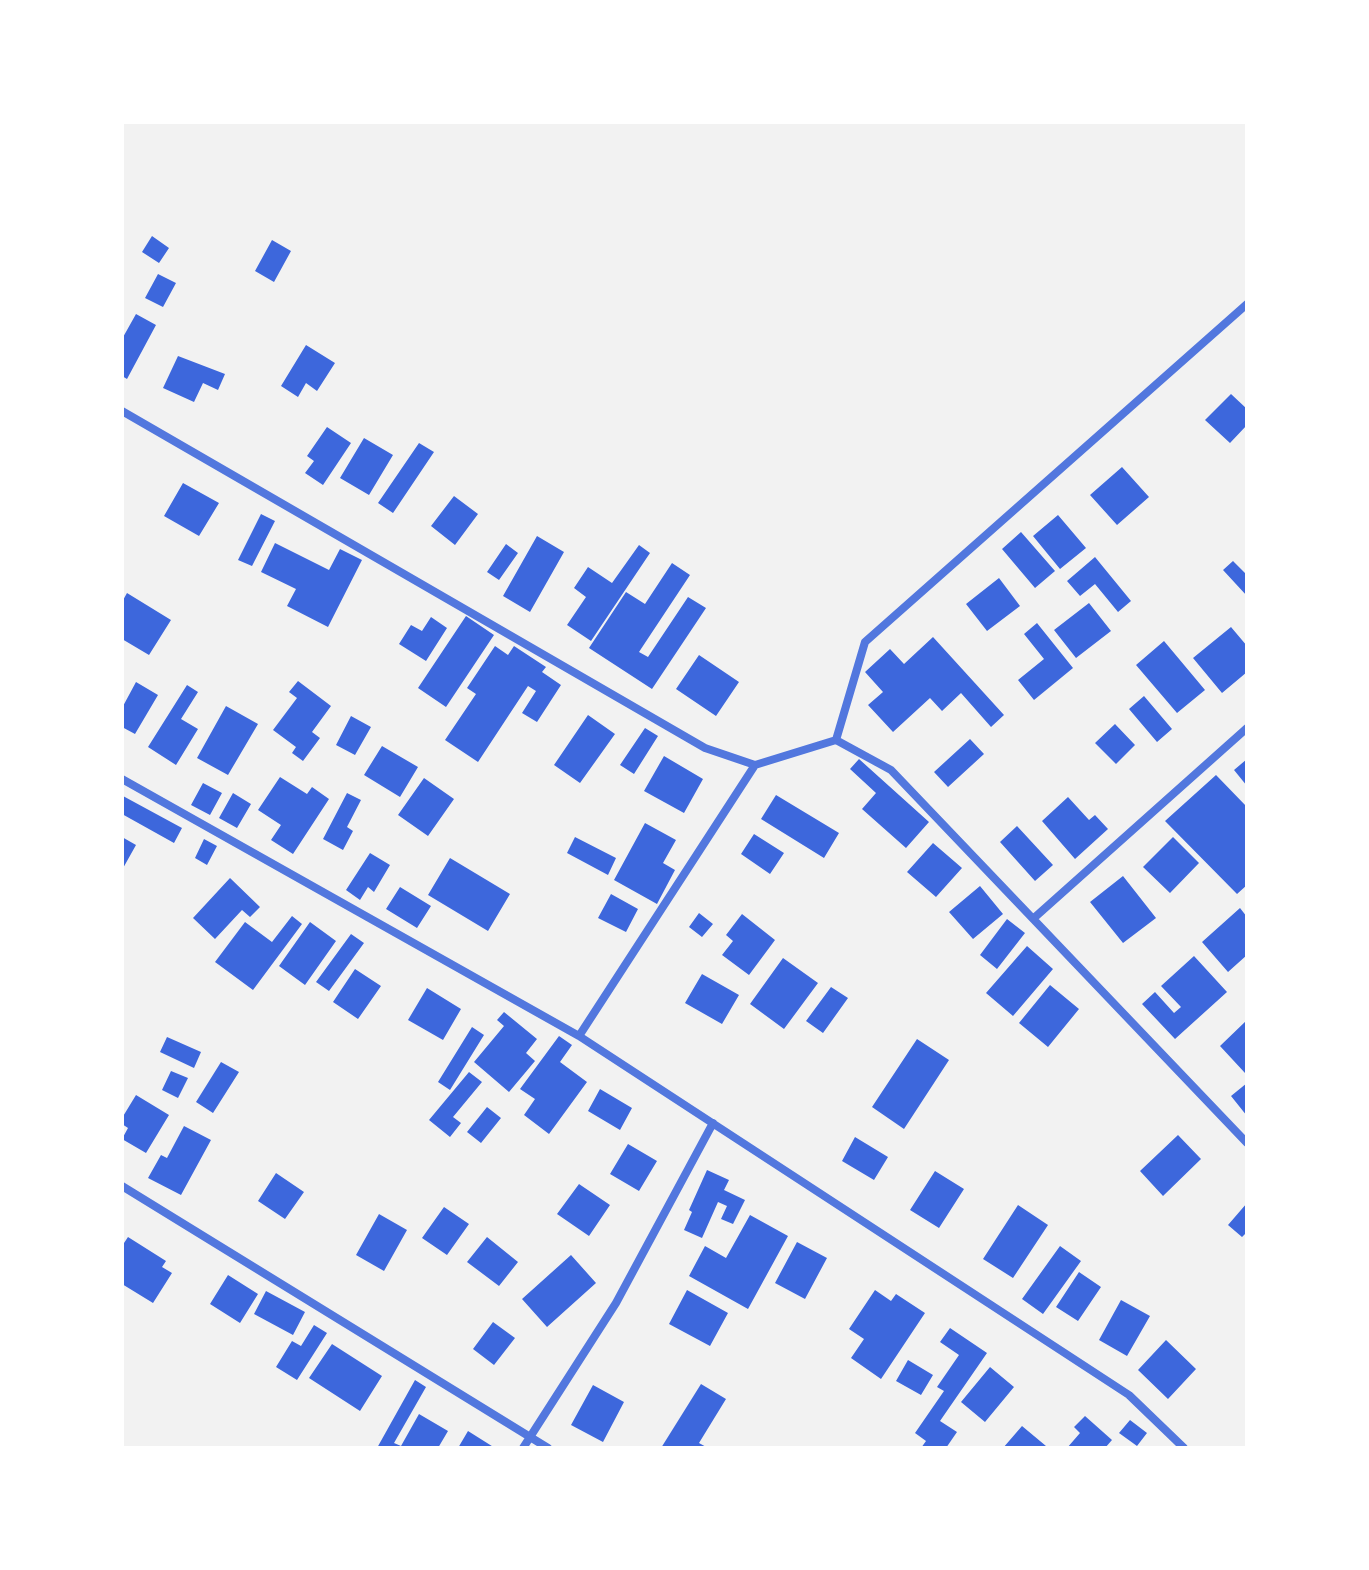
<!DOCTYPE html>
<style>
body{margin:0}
#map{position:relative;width:1369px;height:1570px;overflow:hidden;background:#f2f2f2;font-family:"PT Sans",sans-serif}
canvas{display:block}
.frame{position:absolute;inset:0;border:124px solid #fff;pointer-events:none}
</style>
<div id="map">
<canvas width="1369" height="1570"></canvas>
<div class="frame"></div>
</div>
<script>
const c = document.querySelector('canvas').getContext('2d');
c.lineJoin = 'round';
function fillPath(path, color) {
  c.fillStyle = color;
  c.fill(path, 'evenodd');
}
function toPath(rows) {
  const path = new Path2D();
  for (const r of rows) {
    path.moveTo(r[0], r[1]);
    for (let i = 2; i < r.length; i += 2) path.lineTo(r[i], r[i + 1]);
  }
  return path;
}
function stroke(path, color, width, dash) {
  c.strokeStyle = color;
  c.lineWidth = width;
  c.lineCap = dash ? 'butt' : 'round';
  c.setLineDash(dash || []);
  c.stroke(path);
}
const building = toPath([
 [152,236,169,248,159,263,142,252],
 [272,240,291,251,274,282,255,271],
 [158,274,176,283,163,307,145,298],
 [136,314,156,325,127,379,122,376,122,339],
 [306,345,335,363,317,391,306,383,298,397,281,386],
 [178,356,225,374,218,390,203,383,194,402,163,388],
 [1231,394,1247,409,1247,425,1230,443,1205,420],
 [327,427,351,443,323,485,305,473,314,461,307,456],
 [364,438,393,455,369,495,340,478],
 [419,443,434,452,393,513,378,503],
 [1122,467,1149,497,1117,525,1090,495],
 [183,483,219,503,199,536,164,516],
 [454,496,478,514,455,545,431,526],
 [261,514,275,521,252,566,238,560],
 [1058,515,1086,548,1060,569,1033,536],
 [1021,532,1055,571,1035,588,1002,549],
 [537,536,564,552,530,612,503,596],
 [275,543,329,570,340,549,362,560,328,627,287,606,296,589,261,572],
 [506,544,518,553,499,580,487,572],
 [639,545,650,553,591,641,567,625,586,597,574,588,588,567,612,583],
 [1095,557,1131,601,1118,612,1095,584,1080,596,1067,581],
 [1233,561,1247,575,1247,596,1223,570],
 [672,563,690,575,639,652,648,657,688,597,706,608,652,689,589,648,626,592,645,604],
 [999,578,1020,606,987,631,966,604],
 [127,593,171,620,149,655,122,639,122,602],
 [1089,603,1111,631,1076,658,1054,630],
 [466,616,494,635,446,707,418,688],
 [431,617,447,628,426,661,399,644,411,625,422,631],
 [1037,623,1073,668,1034,700,1018,680,1044,659,1024,634],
 [1231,627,1247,646,1247,672,1222,693,1193,658],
 [933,637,1004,715,991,727,961,693,942,711,930,698,893,732,868,705,883,692,865,672,890,649,904,664],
 [1164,641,1205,690,1177,713,1136,665],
 [495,646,508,655,514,646,546,667,542,672,561,685,537,722,522,713,536,691,528,686,478,762,445,740,476,694,467,688],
 [699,655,739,682,716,716,676,689],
 [298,681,331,706,312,732,320,738,303,761,292,753,296,747,273,730,297,698,289,692],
 [136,682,158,695,135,734,122,727,122,708],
 [187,685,198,692,181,719,198,729,176,765,148,747],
 [1144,696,1172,729,1157,742,1129,709],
 [226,706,258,724,228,775,197,758],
 [588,715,615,734,580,783,554,765],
 [351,716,371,727,355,755,336,745],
 [1115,724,1135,745,1116,764,1095,743],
 [645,728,658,736,634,774,620,765],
 [970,739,984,754,948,787,934,772],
 [382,746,418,767,400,797,364,775],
 [664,756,703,779,684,813,644,791],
 [859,759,929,822,906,848,862,809,876,793,850,769],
 [1247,759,1247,786,1234,770],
 [1216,775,1247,807,1247,885,1237,894,1165,821],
 [280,777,307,794,312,787,329,799,293,854,271,840,281,825,258,810],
 [424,778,454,799,428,836,398,815],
 [203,783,222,793,210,815,191,805],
 [233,793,251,804,237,828,219,818],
 [347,793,361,800,347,827,353,831,343,850,323,839],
 [776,795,839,833,824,858,761,819],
 [123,796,182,828,174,843,122,814],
 [1068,797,1089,820,1095,815,1108,829,1075,859,1042,821],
 [645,823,676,840,663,863,675,870,657,904,614,880],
 [1017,826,1053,865,1035,881,1000,842],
 [754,834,784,853,770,874,741,854],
 [122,837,136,845,122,870],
 [575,837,616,858,608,875,567,853],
 [1173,837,1199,863,1170,893,1143,867],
 [204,839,217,846,207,865,195,858],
 [933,843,962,868,936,897,907,872],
 [370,853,390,865,374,892,368,887,360,900,346,890],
 [450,858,510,894,488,931,428,895],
 [1123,876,1156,918,1123,943,1090,902],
 [230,878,260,907,250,917,242,910,215,939,193,918],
 [980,886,1003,914,973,939,949,912],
 [400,887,431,906,417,928,386,909],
 [611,894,638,909,626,932,598,918],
 [1240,908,1247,917,1247,955,1228,972,1202,942],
 [699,913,713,924,702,937,689,927],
 [742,914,775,940,749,975,722,955,733,941,726,935],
 [292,916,302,924,253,990,215,962,245,922,272,942],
 [1007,919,1025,933,997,969,980,955],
 [310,922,336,941,305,985,279,966],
 [351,934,364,943,329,991,316,982],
 [1027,946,1053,969,1013,1016,986,993],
 [1194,956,1227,992,1175,1039,1142,1004,1155,992,1174,1013,1181,1007,1161,986],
 [783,958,818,983,784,1029,750,1004],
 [355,969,381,986,358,1019,333,1002],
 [702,974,739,995,722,1024,685,1003],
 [1050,985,1079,1009,1048,1047,1019,1023],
 [831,987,848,998,823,1033,806,1021],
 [427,988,461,1009,443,1040,408,1020],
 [504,1012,537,1039,526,1053,535,1061,509,1092,474,1062,504,1026,497,1020],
 [1247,1020,1247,1071,1245,1073,1220,1046],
 [472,1027,484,1035,450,1090,438,1082],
 [559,1036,572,1045,560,1062,587,1082,549,1134,524,1115,535,1099,520,1089],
 [167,1037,201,1052,194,1068,160,1052],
 [917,1039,949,1060,904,1129,872,1107],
 [221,1062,239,1072,213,1113,196,1102],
 [171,1071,188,1078,178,1098,162,1090],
 [469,1072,482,1082,453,1117,461,1123,450,1137,429,1120],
 [1247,1083,1247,1116,1231,1096],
 [600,1089,632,1108,620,1130,588,1111],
 [136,1095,169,1115,146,1153,122,1139,128,1128,122,1124,122,1118],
 [487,1107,501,1118,481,1143,467,1132],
 [184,1126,211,1140,181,1195,148,1178,161,1155,167,1158],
 [1178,1135,1201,1159,1163,1196,1140,1171],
 [855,1137,888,1157,874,1180,842,1161],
 [628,1144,657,1161,639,1191,610,1174],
 [707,1170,729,1180,724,1190,745,1200,733,1224,721,1219,727,1206,718,1202,702,1238,684,1230,692,1212,689,1210],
 [935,1171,964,1189,939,1228,910,1210],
 [276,1173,304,1192,285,1219,258,1201],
 [579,1184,610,1205,589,1236,557,1214],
 [1247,1203,1247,1232,1242,1237,1228,1225],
 [1018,1205,1048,1225,1013,1278,983,1259],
 [444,1207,469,1224,447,1255,422,1238],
 [379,1214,407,1230,384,1271,356,1255],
 [750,1215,788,1236,748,1309,689,1276,705,1246,726,1258],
 [128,1237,166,1261,162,1267,172,1273,153,1303,122,1284,122,1246],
 [487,1237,518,1262,499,1286,467,1262],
 [797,1242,827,1258,805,1299,775,1283],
 [1060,1246,1081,1261,1043,1314,1022,1299],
 [571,1255,596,1283,547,1327,522,1299],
 [1079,1272,1101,1287,1078,1321,1056,1307],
 [228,1275,258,1294,240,1323,210,1304],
 [687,1290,728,1313,710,1346,669,1324],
 [875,1290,891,1301,896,1294,925,1313,881,1379,851,1358,864,1339,849,1329],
 [266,1291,305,1312,293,1335,254,1314],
 [1121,1300,1150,1316,1127,1356,1099,1340],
 [493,1322,515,1338,494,1365,473,1349],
 [314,1325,327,1333,297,1380,276,1367,292,1341,301,1346],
 [950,1328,987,1353,940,1421,957,1432,946,1448,921,1448,926,1441,915,1433,944,1391,937,1387,959,1355,940,1342],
 [1166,1340,1196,1369,1168,1399,1138,1370],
 [332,1344,382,1376,360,1411,309,1378],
 [908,1360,933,1375,921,1395,896,1381],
 [990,1367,1014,1387,985,1422,961,1402],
 [415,1380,426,1387,394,1443,401,1446,419,1414,448,1431,438,1448,377,1448],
 [701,1384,726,1399,699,1443,708,1448,661,1448],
 [593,1385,624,1402,603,1442,571,1425],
 [1085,1416,1112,1440,1105,1448,1067,1448,1080,1433,1074,1427],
 [1130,1420,1147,1433,1137,1446,1119,1433],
 [1022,1426,1046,1446,1044,1448,1003,1448],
 [468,1431,495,1448,458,1448]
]);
const minor = toPath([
 [122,411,705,748,755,765,836,740,891,770,1247,1143],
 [836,740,865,642,1247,304],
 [122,779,579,1036,1129,1395,1184,1448],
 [1034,918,1247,728],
 [579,1036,755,765],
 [122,1186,548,1448],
 [523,1448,616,1303,713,1123]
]);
fillPath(building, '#3d67dc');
stroke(minor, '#5277de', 8);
</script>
